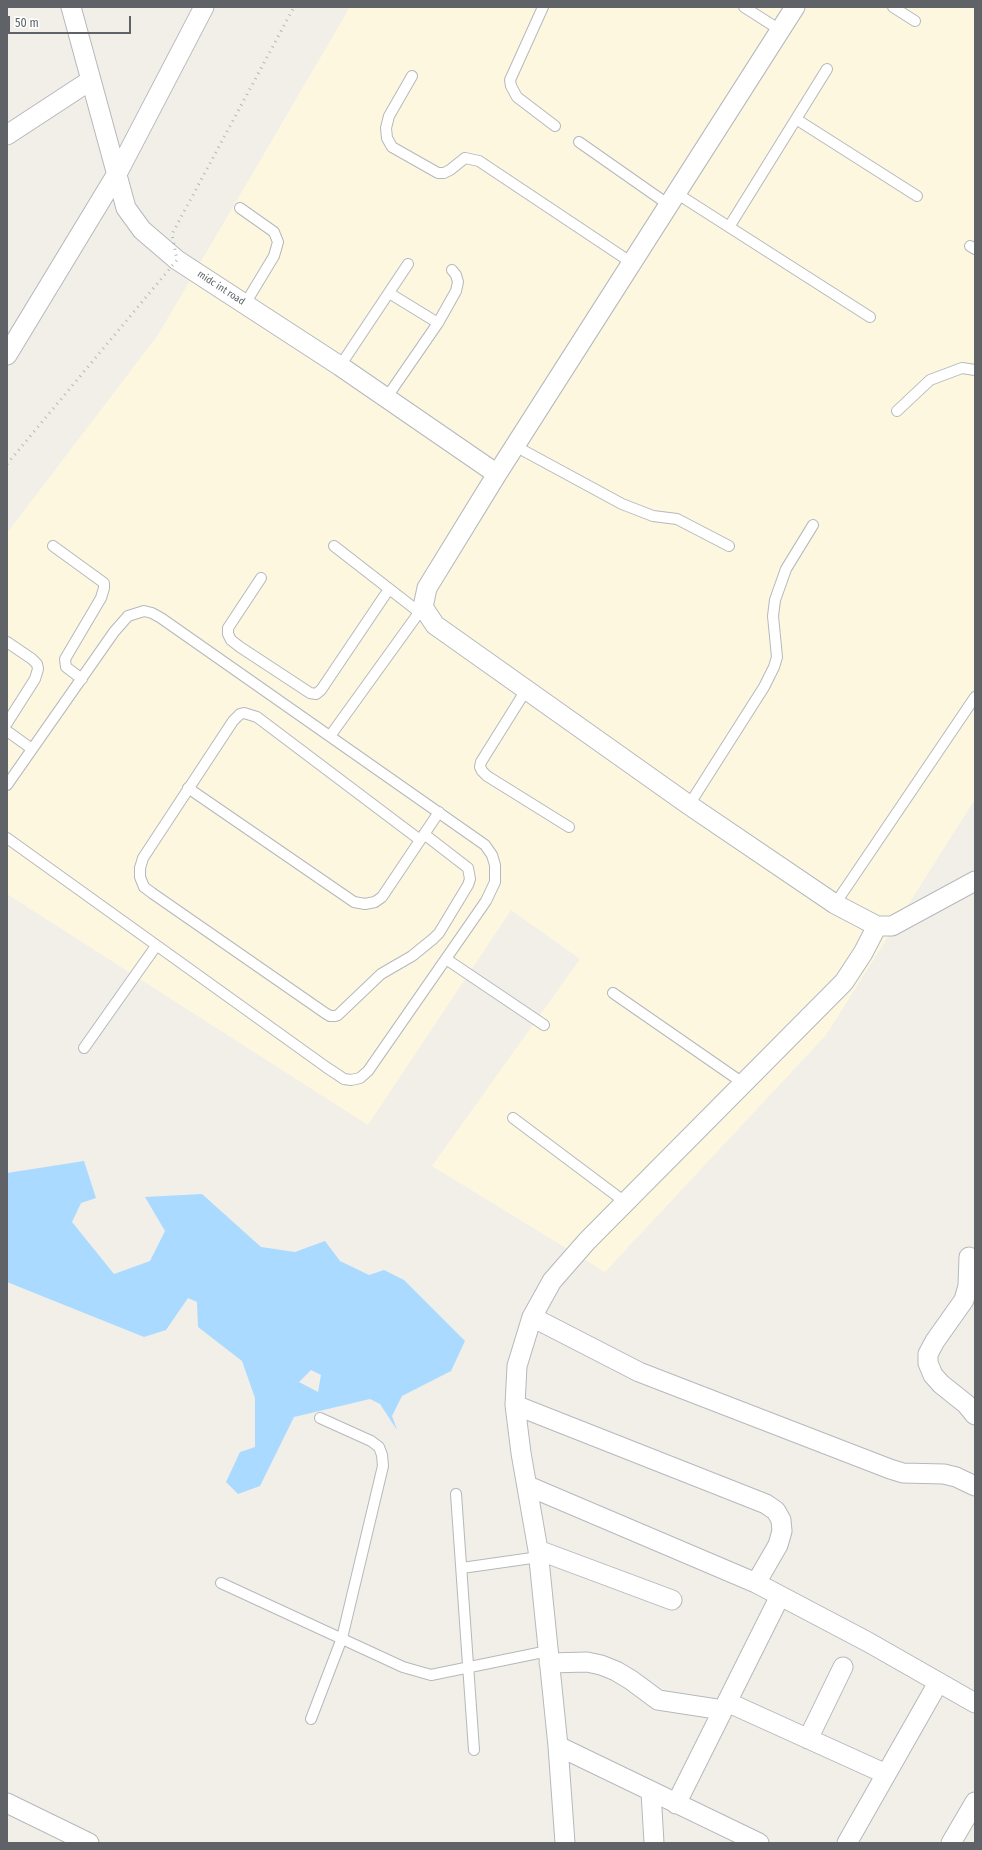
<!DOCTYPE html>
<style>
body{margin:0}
#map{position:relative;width:982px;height:1850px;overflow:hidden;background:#f1efe8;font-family:"Fira Sans Condensed",sans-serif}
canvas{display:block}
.frame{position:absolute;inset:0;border:8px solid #5f6368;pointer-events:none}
.scale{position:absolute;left:8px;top:16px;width:123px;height:18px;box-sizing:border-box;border:2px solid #5f6368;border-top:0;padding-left:5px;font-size:12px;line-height:14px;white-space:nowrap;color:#5f6368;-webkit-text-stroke:3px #fff;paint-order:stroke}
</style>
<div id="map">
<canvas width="982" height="1850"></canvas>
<div class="frame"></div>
<div class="scale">50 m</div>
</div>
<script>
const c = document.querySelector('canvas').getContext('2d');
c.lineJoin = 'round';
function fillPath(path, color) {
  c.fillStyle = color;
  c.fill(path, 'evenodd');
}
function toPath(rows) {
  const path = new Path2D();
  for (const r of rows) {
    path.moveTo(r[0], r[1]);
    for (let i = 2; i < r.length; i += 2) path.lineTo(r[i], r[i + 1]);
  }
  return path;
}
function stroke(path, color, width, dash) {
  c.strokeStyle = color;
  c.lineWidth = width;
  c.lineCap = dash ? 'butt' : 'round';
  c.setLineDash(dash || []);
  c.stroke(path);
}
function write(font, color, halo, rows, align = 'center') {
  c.font = font + ' "Fira Sans Condensed",sans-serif';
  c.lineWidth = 3;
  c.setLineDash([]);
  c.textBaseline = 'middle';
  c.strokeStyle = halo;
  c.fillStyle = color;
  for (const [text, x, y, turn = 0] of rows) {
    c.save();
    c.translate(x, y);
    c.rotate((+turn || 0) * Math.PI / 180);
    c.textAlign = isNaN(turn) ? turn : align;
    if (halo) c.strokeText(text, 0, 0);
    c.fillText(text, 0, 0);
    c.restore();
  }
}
const commercial = toPath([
 [350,7,975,7,975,799,826,1035,605,1272,432,1166,580,959,511,910,368,1125,7,894,7,533,158,335]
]);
const water = toPath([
 [84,1161,96,1198,81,1203,72,1222,114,1274,150,1261,165,1231,145,1197,202,1194,261,1247,295,1252,325,1241,340,1261,369,1275,384,1270,404,1280,465,1341,451,1371,402,1396,392,1416,397,1430,380,1404,370,1399,294,1417,260,1486,238,1494,226,1482,240,1452,255,1447,255,1398,242,1361,198,1327,197,1302,188,1298,166,1330,144,1337,7,1282,7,1173],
 [311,1370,321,1375,318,1392,299,1382]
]);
const service = toPath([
 [543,7,510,80,511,86,517,97,555,126],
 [744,7,780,30],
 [893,7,915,21],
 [412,76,389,116,386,128,387,138,392,147,438,173,444,173,450,170,465,158,479,161,632,263],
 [796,119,917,196],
 [579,142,669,205],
 [676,193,870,317],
 [240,208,274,232,278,242,274,256,245,304],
 [729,227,827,69],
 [970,246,975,249],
 [389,293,438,323],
 [340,366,408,264],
 [387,397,438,323,456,291,458,282,456,275,452,270],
 [897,411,930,380,962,368,975,370],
 [515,446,622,504,653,516,677,519,729,546],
 [53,546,104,583,104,588,101,598,65,659,66,667,82,679],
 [334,546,419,612],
 [261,578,228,628,228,634,231,640,240,647,310,693,316,694,321,690,389,589],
 [7,642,32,659,37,664,38,669,35,679,7,723],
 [526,690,481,762,480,767,482,771,487,776,569,827],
 [7,731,32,749],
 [330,736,423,607],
 [7,785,114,632,128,616,144,611,152,613,161,618,485,845,492,855,495,865,495,882,486,901,368,1071,360,1078,351,1080,344,1079,326,1067,7,838],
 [188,788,354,902,365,904,375,902,382,897,439,812],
 [689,805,764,687,774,667,777,657,773,616,775,600,786,569,813,525],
 [420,840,257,717,244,713,240,714,233,721,143,858,140,868,140,877,144,887,152,893,325,1013,330,1016,335,1016,338,1015,381,974,412,956,433,939,439,933,468,885,470,879,468,868,424,834],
 [835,904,975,697],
 [446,959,544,1025],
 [613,993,743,1083],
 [84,1048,156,946],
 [513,1118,625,1202],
 [456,1494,474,1750],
 [462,1568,539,1557],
 [221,1583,403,1667,431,1675,548,1651],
 [311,1719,342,1638,383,1466,382,1455,379,1447,371,1441,320,1418]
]);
const minor = toPath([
 [71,7,126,208,142,230,177,260,340,366,497,474],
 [795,7,497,474,427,588,423,607,435,625,689,805,835,904,877,926,892,926,975,881],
 [7,135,91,80],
 [7,355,118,172,204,7],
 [969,1257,968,1286,964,1300,935,1341,928,1354,928,1363,933,1375,941,1384,966,1404,975,1415],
 [532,1317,639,1372,890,1469,903,1473,944,1474,956,1477,975,1486],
 [515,1405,766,1504,776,1511,781,1520,782,1531,778,1545,756,1583],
 [528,1486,756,1583,868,1642,975,1703],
 [538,1550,672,1600],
 [549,1663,587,1662,601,1665,616,1671,631,1680,658,1700,723,1710],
 [727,1702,886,1774],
 [808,1739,843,1667],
 [558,1746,759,1843],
 [651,1792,654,1843],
 [7,1803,89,1843],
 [676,1804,780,1596],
 [565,1843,558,1746,538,1550,521,1453,515,1405,517,1366,532,1317,552,1281,587,1241,844,982,863,953,877,926],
 [847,1843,938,1683],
 [951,1843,975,1802]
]);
const rail = toPath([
 [7,464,177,260,172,234,294,7]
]);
const streetNames = [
 ["midc int road",221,288,33]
];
fillPath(commercial, '#fef7e0');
fillPath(water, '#aadaff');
stroke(service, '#b5b8bc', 12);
stroke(minor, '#b5b8bc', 21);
stroke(service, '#fff', 10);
stroke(minor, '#fff', 19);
stroke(rail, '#b6b7b8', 3, [1, 5]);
write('10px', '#5f6368', '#fff', streetNames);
</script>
